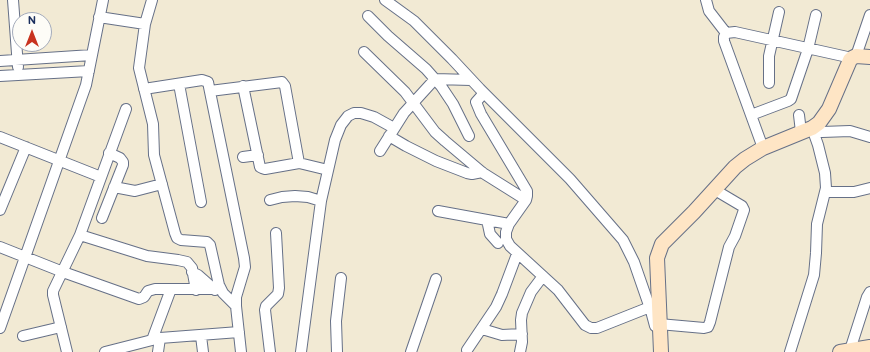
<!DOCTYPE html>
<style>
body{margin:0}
#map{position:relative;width:870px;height:352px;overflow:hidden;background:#f2ead4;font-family:"Balsamiq Sans",sans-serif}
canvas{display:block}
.north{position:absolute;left:12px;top:12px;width:40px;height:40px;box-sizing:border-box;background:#fdfcf7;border:1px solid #a3aaba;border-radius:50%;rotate:0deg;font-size:11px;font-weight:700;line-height:16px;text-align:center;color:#1b2f5e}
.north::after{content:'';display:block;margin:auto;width:14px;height:18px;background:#c8321e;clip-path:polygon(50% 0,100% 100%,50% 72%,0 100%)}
</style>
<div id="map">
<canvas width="870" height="352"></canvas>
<div class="north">N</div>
</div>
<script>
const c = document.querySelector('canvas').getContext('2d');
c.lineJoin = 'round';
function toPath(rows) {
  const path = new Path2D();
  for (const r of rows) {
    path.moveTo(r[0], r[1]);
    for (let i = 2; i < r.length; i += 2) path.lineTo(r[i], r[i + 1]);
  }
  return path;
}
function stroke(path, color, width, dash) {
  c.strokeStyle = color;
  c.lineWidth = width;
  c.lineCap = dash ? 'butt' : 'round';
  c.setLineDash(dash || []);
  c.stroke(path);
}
const street = toPath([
 [13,0,18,67],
 [152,0,145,24,139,68,153,124,154,155,175,233,177,238,181,240,207,242,210,245,219,285,223,293,236,306],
 [385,0,414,21,452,59,480,89,570,179,623,240,634,262,651,311,655,326],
 [706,0,709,11,726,33],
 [368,16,388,36,426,69,441,86,453,104,469,136],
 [99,17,145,24],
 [364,52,405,92,435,132,445,141,483,173,526,200],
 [856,56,870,15],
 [0,61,92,55],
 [0,76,89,71],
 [769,83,769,56,779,12],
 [179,84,201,202],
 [243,86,260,167,262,168,265,169,299,163,328,170],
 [144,89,202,80,208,82,244,258,245,267,236,297,236,306,241,352],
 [210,91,282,82,285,86,299,163],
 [484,93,476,102,481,114,527,191,527,196,526,200,509,224,506,232,506,239,510,246,558,290,585,325,591,328,597,328,650,307],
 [751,115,788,101,791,99,808,49,816,15],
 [799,115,801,132],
 [815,126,822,132,850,131,870,137],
 [389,136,406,146,436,161,467,173,472,174,482,172],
 [0,137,101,177],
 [763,148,724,41,724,37,726,33,735,32,852,58],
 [380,151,404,113,435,79,471,80],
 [243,157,258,155],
 [114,187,135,191,162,184],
 [826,192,854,192,870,188],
 [270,200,282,197,295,196,308,197,321,201],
 [0,210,26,147],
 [438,211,509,224],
 [102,218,123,165,123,162,120,158,109,153],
 [487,220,490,234,498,243],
 [80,235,147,256,178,260,187,262,192,268,196,290],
 [0,247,63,272,139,299,144,297,148,291,155,289,221,289],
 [192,272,198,275,215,290],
 [659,324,704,328,708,327,710,322,729,247,735,236,744,210,742,206,715,190],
 [0,328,86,85,103,0],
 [482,329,502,335,522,334],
 [23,336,61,327],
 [201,336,203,352],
 [152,340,171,289],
 [467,350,496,307,502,294,517,254],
 [850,350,867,297,870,292],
 [67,352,53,295,53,291,80,235,126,109],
 [105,352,160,338,239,332],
 [158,352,160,338],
 [270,352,265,310,266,306,278,294,279,288,276,233],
 [301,352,321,201,335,140,341,125,348,116,354,113,361,113,374,117,394,128],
 [337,352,336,321,341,278],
 [411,352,436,279],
 [520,352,522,342,521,320,522,313,531,292,543,276],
 [790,352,814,275,816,253,817,224,826,188,825,173,818,145,812,128]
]);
const secondary = toPath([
 [661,352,657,258,662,244,694,212,735,167,745,159,763,148,812,128,819,123,829,109,850,60,852,58,856,56,870,57],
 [840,352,870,347]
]);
stroke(street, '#667087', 12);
stroke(secondary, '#667087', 16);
stroke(street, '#fff', 10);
stroke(secondary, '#fee5c5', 14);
</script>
